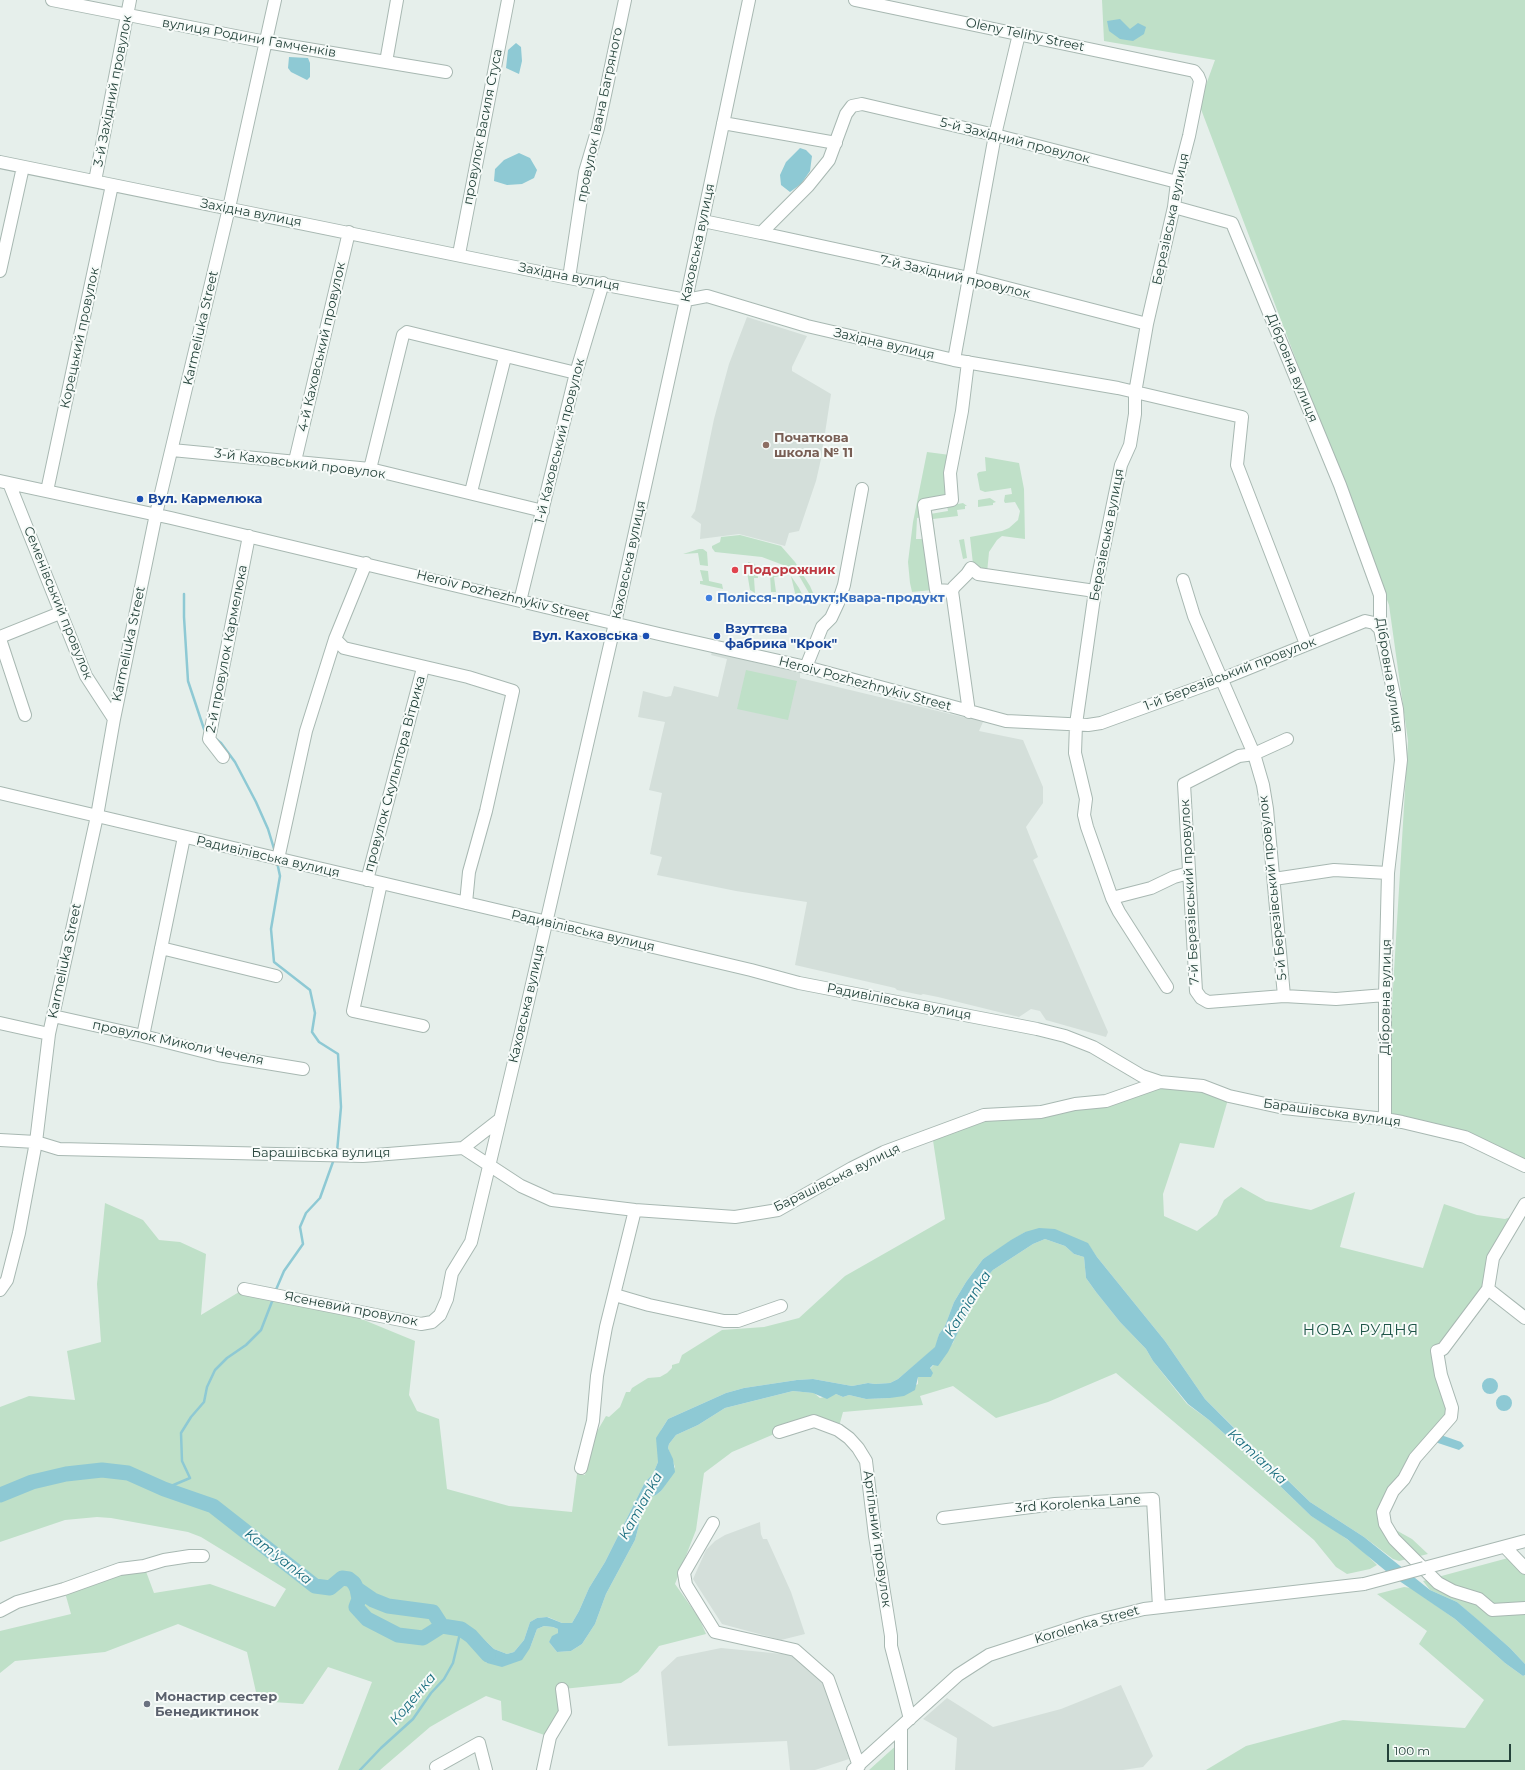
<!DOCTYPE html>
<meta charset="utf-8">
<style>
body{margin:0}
#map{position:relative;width:1525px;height:1770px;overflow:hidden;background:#e6efeb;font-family:Montserrat,sans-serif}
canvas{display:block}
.scale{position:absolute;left:1387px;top:1744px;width:124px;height:18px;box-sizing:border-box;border:2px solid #24423a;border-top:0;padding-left:5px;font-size:12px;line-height:14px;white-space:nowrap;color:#24423a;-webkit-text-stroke:3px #f7fbf9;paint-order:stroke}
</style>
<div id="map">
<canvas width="1525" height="1770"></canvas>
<div class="scale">100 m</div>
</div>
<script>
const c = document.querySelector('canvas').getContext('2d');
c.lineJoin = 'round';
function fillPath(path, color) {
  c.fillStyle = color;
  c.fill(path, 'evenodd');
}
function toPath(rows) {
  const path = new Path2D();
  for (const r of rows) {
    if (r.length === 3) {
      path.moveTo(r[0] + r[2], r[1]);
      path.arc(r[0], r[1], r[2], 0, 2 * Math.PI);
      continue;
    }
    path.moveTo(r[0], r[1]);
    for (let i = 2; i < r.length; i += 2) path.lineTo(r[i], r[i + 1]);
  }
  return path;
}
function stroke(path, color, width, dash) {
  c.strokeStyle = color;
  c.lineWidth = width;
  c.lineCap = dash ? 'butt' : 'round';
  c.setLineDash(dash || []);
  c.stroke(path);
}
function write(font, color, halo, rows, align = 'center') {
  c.font = font + ' Montserrat,sans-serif';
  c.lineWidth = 4;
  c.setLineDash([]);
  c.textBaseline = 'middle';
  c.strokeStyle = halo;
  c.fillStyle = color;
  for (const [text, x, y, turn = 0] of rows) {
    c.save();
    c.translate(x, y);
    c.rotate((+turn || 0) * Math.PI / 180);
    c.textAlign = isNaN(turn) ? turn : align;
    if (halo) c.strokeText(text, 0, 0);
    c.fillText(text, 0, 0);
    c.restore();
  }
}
const built = toPath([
 [747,317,807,336,792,367,792,371,831,394,821,459,816,481,799,531,789,533,785,546,739,534,700,539,701,524,691,517,695,511,714,419,729,364],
 [712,652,800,673,800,678,967,718,969,716,983,722,979,731,1023,740,1043,787,1043,803,1026,827,1038,857,1033,860,1108,1032,1106,1037,1046,1020,1040,1011,1031,1009,1019,1017,938,997,923,994,921,995,897,990,895,988,795,965,807,902,736,891,657,875,662,857,650,854,662,793,649,790,665,722,638,717,643,691,666,697,671,696,674,686,718,697,727,659,711,655],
 [760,1522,761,1534,763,1539,767,1539,791,1592,805,1634,781,1640,722,1624,693,1579,706,1550,715,1541,725,1535],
 [721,1648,793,1655,823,1682,849,1759,815,1770,790,1770,787,1741,668,1746,661,1672,677,1657],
 [1121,1685,1153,1756,1143,1767,1123,1770,955,1770,957,1738,923,1719,947,1698,993,1727,1061,1709]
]);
const green = toPath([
 [1102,0,1525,0,1525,1166,1465,1137,1385,1119,1408,741,1389,605,1199,104,1215,60,1104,41],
 [927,452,950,455,947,496,921,503,923,517,917,518,916,539,926,539,932,590,912,592,910,583,908,562,913,522],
 [985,457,1019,463,1024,489,1025,539,1002,536,997,540,989,552,987,573,973,564,970,537,1002,531,1009,528,1018,520,1020,511,1015,502,1005,503,1004,501,1005,495,1012,494,1011,488,985,492,980,490,977,474,979,472,986,471],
 [990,498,996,502,993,503,993,505,978,507,978,500],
 [963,503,967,506,965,506,965,509,957,510,958,516,933,519,935,534,933,534,930,514,948,511,947,506],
 [740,535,781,546,795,562,810,586,817,602,813,600,798,574,791,568,762,557,715,552,712,548,712,546,720,542,721,537],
 [964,539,967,558,963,559,959,540],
 [699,549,703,549,707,552,708,566,700,565,698,553,683,554],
 [748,562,755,564,757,570,758,578,754,578,755,593,750,590,747,572,750,571],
 [775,569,789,575,774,577,776,592,771,592,770,574],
 [700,570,708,571,709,581,722,584,723,589,700,584,700,581,703,581],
 [791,576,799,588,805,600,799,601,795,593],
 [746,670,797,681,788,720,737,709],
 [1160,1082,1229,1096,1214,1148,1180,1143,1163,1194,1164,1216,1197,1231,1217,1215,1224,1200,1241,1187,1266,1201,1311,1210,1355,1192,1340,1247,1423,1268,1444,1204,1477,1215,1505,1219,1519,1214,1509,1231,1488,1289,1442,1349,1452,1408,1393,1491,1385,1524,1412,1539,1428,1554,1399,1561,1393,1559,1364,1537,1310,1502,1205,1399,1165,1341,1097,1257,1088,1244,1025,1232,983,1259,966,1282,954,1302,945,1326,939,1334,936,1347,898,1379,890,1383,875,1384,868,1383,852,1386,813,1379,797,1380,744,1388,726,1393,668,1419,661,1430,658,1462,653,1474,645,1482,605,1562,589,1588,579,1611,572,1623,562,1623,548,1617,537,1618,530,1622,524,1640,514,1652,507,1654,494,1649,478,1634,471,1646,487,1663,530,1648,537,1629,544,1626,553,1627,558,1629,558,1633,549,1642,557,1652,571,1651,582,1644,595,1624,606,1594,635,1540,639,1525,638,1518,648,1506,650,1496,656,1495,661,1491,675,1467,668,1448,669,1444,676,1435,698,1425,725,1408,793,1391,814,1393,820,1398,836,1394,843,1397,849,1395,866,1399,890,1398,918,1384,918,1377,926,1376,930,1369,953,1343,957,1333,965,1321,985,1279,993,1270,1033,1244,1045,1239,1065,1246,1074,1254,1084,1257,1086,1278,1096,1292,1120,1322,1146,1349,1153,1361,1187,1404,1209,1420,1246,1453,1311,1516,1333,1529,1363,1551,1377,1565,1370,1569,1347,1574,1336,1567,1314,1540,1116,1373,1048,1402,996,1418,953,1386,920,1396,923,1405,843,1412,838,1430,814,1421,779,1432,732,1452,704,1473,696,1530,675,1584,699,1618,706,1634,659,1646,638,1672,621,1683,563,1689,565,1712,550,1737,502,1720,501,1701,486,1696,456,1712,430,1727,380,1770,338,1770,372,1682,328,1667,303,1704,258,1701,247,1652,178,1624,105,1652,15,1661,0,1673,0,1631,71,1614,64,1589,144,1566,154,1593,210,1584,275,1607,286,1589,201,1537,188,1532,111,1518,97,1517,65,1520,0,1542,0,1407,29,1396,75,1400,67,1351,101,1342,97,1284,105,1203,143,1220,159,1240,180,1242,206,1254,201,1315,244,1289,330,1306,415,1341,409,1395,417,1411,439,1419,447,1489,509,1506,572,1512,577,1474,585,1475,592,1440,606,1416,609,1417,620,1407,626,1392,630,1392,632,1388,648,1378,660,1377,667,1373,672,1368,672,1365,679,1363,682,1355,722,1330,764,1327,799,1318,845,1276,945,1219,932,1134,984,1115,1041,1112],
 [1508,1558,1525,1573,1525,1664,1510,1648,1457,1602,1430,1590,1423,1581],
 [1404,1587,1411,1588,1455,1619,1505,1663,1523,1676,1525,1675,1525,1770,1206,1770,1246,1746,1343,1720,1465,1728,1484,1700,1419,1644,1427,1631,1377,1594],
 [899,1743,899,1770,869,1770]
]);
const water = toPath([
 [1120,19,1130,29,1138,23,1146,27,1144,34,1133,41,1120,39,1109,31,1107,21],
 [516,43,521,47,522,61,519,74,506,68,508,50],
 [289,57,308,58,310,63,310,77,307,80,291,72,288,68],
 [800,148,806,150,812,156,810,171,801,184,790,192,781,185,780,175,786,162],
 [519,153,530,158,537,170,534,178,522,184,507,185,494,181,495,169,504,160],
 [1039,1228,1055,1229,1088,1243,1097,1257,1165,1341,1205,1399,1239,1433,1310,1502,1364,1537,1430,1590,1457,1602,1477,1619,1510,1648,1525,1664,1525,1675,1523,1676,1505,1663,1455,1619,1392,1576,1347,1539,1311,1516,1246,1453,1209,1420,1188,1404,1153,1361,1146,1349,1120,1322,1096,1292,1086,1278,1084,1257,1074,1254,1065,1246,1045,1239,1033,1244,993,1270,985,1279,948,1352,938,1366,933,1365,930,1368,933,1373,931,1377,918,1377,915,1390,904,1396,890,1398,866,1399,849,1395,843,1397,836,1394,827,1399,813,1393,793,1391,725,1408,698,1425,676,1435,669,1444,668,1448,673,1459,675,1472,661,1491,656,1495,650,1497,648,1506,638,1518,639,1525,635,1540,606,1594,595,1624,582,1644,571,1651,557,1652,549,1642,552,1636,558,1633,558,1629,553,1627,544,1626,537,1629,530,1648,522,1660,502,1667,487,1663,471,1646,478,1634,494,1649,507,1654,514,1652,524,1640,530,1622,537,1618,547,1617,562,1623,572,1623,579,1611,589,1588,605,1562,645,1482,653,1474,658,1462,656,1438,668,1419,726,1393,744,1388,797,1380,813,1379,852,1386,868,1383,875,1384,890,1383,898,1379,935,1347,939,1334,945,1326,954,1302,966,1282,983,1259,1011,1240,1025,1232],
 [1490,1386,8],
 [1504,1403,8],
 [1441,1435,1461,1442,1464,1446,1459,1450,1435,1442]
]);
const stream = toPath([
 [184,594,184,617,188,681,204,729,207,732],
 [216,739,221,743,235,762,256,802,268,829,275,852],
 [277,862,280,876,271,929,274,962,310,990,315,1013,312,1032,319,1042,338,1054,341,1107,337,1152],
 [275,1292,284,1271,303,1244,300,1227,306,1213,320,1198,334,1159],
 [164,1489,190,1478,182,1461,181,1433,191,1417,204,1402,207,1387,215,1370,227,1358,246,1345,261,1330,273,1299],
 [360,1770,381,1748,413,1719,431,1693,444,1679,453,1663,461,1629]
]);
const river = toPath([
 [0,1495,32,1482,66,1474,102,1470,128,1473,164,1489,213,1506,315,1586,330,1588,342,1578,349,1579,354,1583,357,1589,359,1599,356,1607,367,1619,398,1635,423,1638,442,1626,461,1629,471,1636,488,1655],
 [357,1589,373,1600,388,1606,433,1612,442,1626]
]);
const minor = toPath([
 [52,0,266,42,446,72],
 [855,0,1194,71,1198,76,1200,81,1189,136,1177,182,1174,207,1147,324,1135,393,1135,414,1130,445,1121,465,1095,591,1076,724,1075,753,1086,799,1084,815,1087,827,1112,898,1119,912,1167,987],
 [386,62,397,0],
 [723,123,836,143],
 [0,162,569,278,686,300,707,296,807,326,954,360,1118,388,1242,417,1237,465,1306,644],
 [95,181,130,0],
 [1174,207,1232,223,1340,485,1380,595,1380,629,1397,709,1401,760,1388,873,1385,995,1385,1119],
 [703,221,761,233,808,186,829,160,846,114,852,106,862,104,995,135,1177,182],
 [761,233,969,278,1147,324],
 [459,254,508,0],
 [0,271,23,167],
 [569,278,585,172,598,128,625,0],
 [954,360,995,135,1019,34],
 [968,362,962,411,950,473,952,500,924,505,936,590,952,591,954,587,967,574,971,568,978,574,1095,591],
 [172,450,370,469,543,511],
 [295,461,349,232],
 [370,469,403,335,407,332,576,373],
 [0,481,171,518,659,634,806,667,1006,721,1088,725,1101,723,1222,679,1365,621,1374,623,1380,629],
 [9,483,86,676,114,719],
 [47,491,112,185],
 [471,492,505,357],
 [1183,580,1194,616,1254,754,1263,785,1267,809,1284,996],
 [952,591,969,712],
 [520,601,576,373,603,283],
 [0,637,60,613],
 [0,639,25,715],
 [335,639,344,648,468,677,513,691,486,811,469,872,466,903],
 [806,667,822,627,831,618,838,603,844,585,862,489],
 [1287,739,1254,754,1239,756,1184,784,1196,991,1201,998,1208,1002,1284,996,1336,999,1385,995],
 [223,757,209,739,249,536],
 [0,793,751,970,799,983,1037,1029,1065,1036,1093,1047,1142,1076,1160,1082],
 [278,859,306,731,335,639,366,563],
 [1274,879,1334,870,1388,873],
 [367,880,423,668],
 [381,883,353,1011,423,1026],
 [1112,898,1151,888,1174,877,1189,873],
 [161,948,276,976],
 [53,1016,143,1036,218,1055,303,1069],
 [0,1023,49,1034],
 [143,1036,184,837],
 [0,1140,36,1142,59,1149,363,1156,463,1148,521,1186,552,1200,635,1210,735,1217,778,1210,852,1168,884,1152,984,1115,1041,1112,1075,1104,1106,1101,1160,1082,1203,1086,1229,1096,1284,1108,1385,1119,1402,1122,1465,1137,1525,1166],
 [463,1148,499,1120],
 [1525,1204,1493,1258,1488,1289,1443,1349,1437,1351,1441,1375,1452,1408,1451,1417,1415,1458,1404,1479,1393,1491,1383,1512,1385,1524,1394,1539,1438,1583,1453,1591,1479,1599,1492,1610,1525,1608],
 [244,1289,421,1324,432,1322,440,1315,447,1299,452,1273,471,1242,521,1032,615,623,686,300,749,0],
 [1488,1289,1525,1318],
 [0,1290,7,1280,19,1233,36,1142,49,1034,97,816,114,719,156,514,229,208,275,0],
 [615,1295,649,1305,724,1321,738,1321,781,1306],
 [779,1432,814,1421,838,1430,849,1438,858,1448,866,1461,875,1536,891,1636,891,1646,910,1719],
 [581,1468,593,1421,597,1376,606,1327,635,1210],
 [943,1518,1055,1504,1153,1499,1159,1607],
 [713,1523,684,1573,686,1585,715,1632,795,1650,828,1679,859,1766],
 [1505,1547,1525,1568],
 [1424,1568,1525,1541],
 [0,1611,17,1602,64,1589,120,1569,144,1566,164,1560,190,1556,203,1556],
 [901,1728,901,1770],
 [436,1767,479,1743,486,1770],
 [543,1770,550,1737,565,1712,562,1689],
 [853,1770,958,1675,989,1655,1087,1623,1144,1609,1364,1584]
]);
const minorBridge = toPath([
 [1364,1584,1424,1568]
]);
const markers = [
 [766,445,4,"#8d6e63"],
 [140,499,4,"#1a4fb4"],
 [735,570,4,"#e0444e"],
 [709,598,4,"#3f7fe0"],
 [646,636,4,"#1a4fb4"],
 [717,636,4,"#1a4fb4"],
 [147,1704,4,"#6b7280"]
];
const streetNames = [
 ["Oleny Telihy Street",1025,35,12],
 ["вулиця Родини Гамченків",249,38,10],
 ["3-й Західний провулок",113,91,-79],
 ["провулок Івана Багряного",600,115,-78],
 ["провулок Василя Стуса",483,127,-79],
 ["5-й Західний провулок",1015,141,14],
 ["Західна вулиця",251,213,11],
 ["Березівська вулиця",1171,219,-78],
 ["Каховська вулиця",698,243,-78],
 ["Західна вулиця",569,277,11],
 ["7-й Західний провулок",955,277,13],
 ["Karmeliuka Street",201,328,-77],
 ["Корецький провулок",80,338,-78],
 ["Західна вулиця",884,344,13],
 ["4-й Каховський провулок",322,347,-77],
 ["Дібровна вулиця",1292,368,68],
 ["1-й Каховський провулок",560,441,-76],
 ["3-й Каховський провулок",300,464,7],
 ["Березівська вулиця",1107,535,-79],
 ["Каховська вулиця",629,560,-78],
 ["Heroiv Pozhezhnykiv Street",503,596,14],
 ["Семенівський провулок",58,603,68],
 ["Karmeliuka Street",129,644,-78],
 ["2-й провулок Кармелюка",227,649,-79],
 ["1-й Березівський провулок",1230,674,-21],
 ["Дібровна вулиця",1389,675,81],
 ["Heroiv Pozhezhnykiv Street",865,684,15],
 ["провулок Скульптора Вітрика",395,774,-75],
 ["Радивілівська вулиця",268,857,13],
 ["5-й Березівський провулок",1273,888,-96],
 ["7-й Березівський провулок",1190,892,-93],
 ["Радивілівська вулиця",583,931,13],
 ["Karmeliuka Street",65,961,-78],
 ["Дібровна вулиця",1386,997,-89],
 ["Радивілівська вулиця",899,1002,11],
 ["Каховська вулиця",527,1004,-77],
 ["провулок Миколи Чечеля",178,1043,12],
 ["Барашівська вулиця",1332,1113,8],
 ["Барашівська вулиця",321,1153],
 ["Барашівська вулиця",837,1178,-26],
 ["Ясеневий провулок",351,1309,11],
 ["3rd Korolenka Lane",1078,1504,-4],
 ["Артільний провулок",877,1539,82],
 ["Korolenka Street",1087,1625,-16]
];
const educationNames = [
 ["Початкова",774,438],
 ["школа № 11",774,453]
];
const transitNames = [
 ["Вул. Кармелюка",148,499],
 ["Взуттєва",725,629],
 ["фабрика \"Крок\"",725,644],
 ["Вул. Каховська",638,636,"right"]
];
const healthNames = [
 ["Подорожник",743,570]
];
const shopNames = [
 ["Полісся-продукт;Квара-продукт",717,598]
];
const worshipNames = [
 ["Монастир сестер",155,1697],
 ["Бенедиктинок",155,1712]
];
const waterNames = [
 ["Kamianka",968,1304,-58],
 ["Kamianka",1257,1457,43],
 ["Kamianka",641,1506,-61],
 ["Kam'yanka",278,1557,38],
 ["Коденка",413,1699,-50]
];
const quarterNames = [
 ["НОВА РУДНЯ",1361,1331]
];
fillPath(built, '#d4dfda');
fillPath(green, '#bfe0c8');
fillPath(water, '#8ec9d4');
stroke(stream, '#8ec9d4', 2.5);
stroke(river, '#8ec9d4', 15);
stroke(minor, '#a8b8b2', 14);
stroke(minor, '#fff', 12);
stroke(minorBridge, '#a8b8b2', 14, []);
stroke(minorBridge, '#fff', 12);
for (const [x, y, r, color] of markers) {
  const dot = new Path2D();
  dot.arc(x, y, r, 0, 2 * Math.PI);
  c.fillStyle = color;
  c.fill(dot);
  stroke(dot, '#f7fbf9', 1.5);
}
write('13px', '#24423a', '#f7fbf9', streetNames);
write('bold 13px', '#785e54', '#f7fbf9', educationNames, 'left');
write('bold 13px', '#164399', '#f7fbf9', transitNames, 'left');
write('bold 13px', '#be3a42', '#f7fbf9', healthNames, 'left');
write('bold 13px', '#366cbe', '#f7fbf9', shopNames, 'left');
write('bold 13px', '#5b616d', '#f7fbf9', worshipNames, 'left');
write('italic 14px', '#1c6f80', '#f7fbf9', waterNames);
c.letterSpacing = '1px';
write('15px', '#1f5548', '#f7fbf9', quarterNames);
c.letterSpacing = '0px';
</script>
